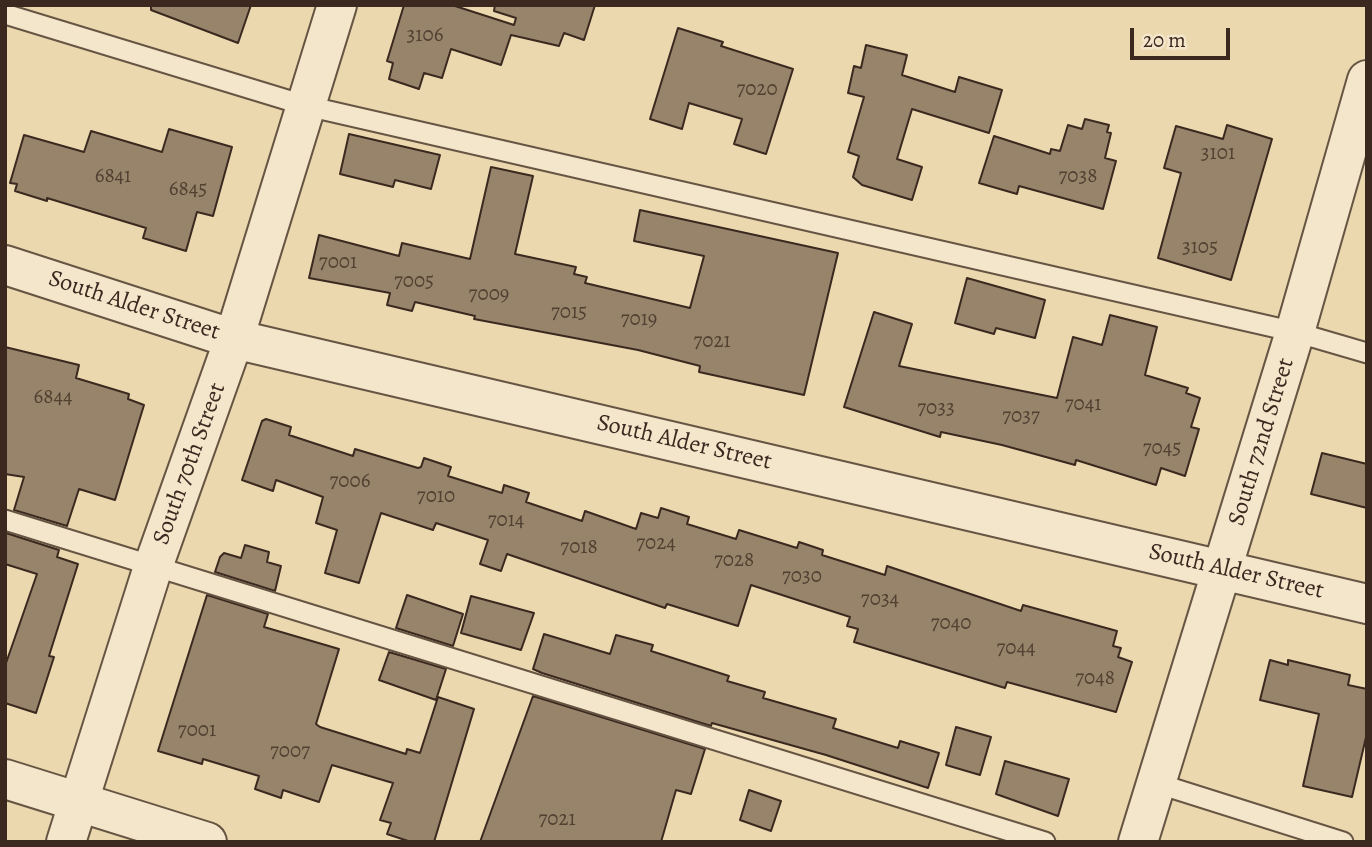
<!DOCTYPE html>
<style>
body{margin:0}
#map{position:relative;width:1372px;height:847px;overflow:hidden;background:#ecd8af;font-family:Alegreya,serif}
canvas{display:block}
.frame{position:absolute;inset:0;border:7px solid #3b2920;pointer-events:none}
.scale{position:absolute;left:1130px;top:28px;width:100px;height:32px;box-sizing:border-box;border:4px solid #3b2920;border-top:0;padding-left:9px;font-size:21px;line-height:24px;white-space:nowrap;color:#3b2920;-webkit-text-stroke:5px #f3e6cb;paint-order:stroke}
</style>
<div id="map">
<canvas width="1372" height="847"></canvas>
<div class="frame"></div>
<div class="scale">20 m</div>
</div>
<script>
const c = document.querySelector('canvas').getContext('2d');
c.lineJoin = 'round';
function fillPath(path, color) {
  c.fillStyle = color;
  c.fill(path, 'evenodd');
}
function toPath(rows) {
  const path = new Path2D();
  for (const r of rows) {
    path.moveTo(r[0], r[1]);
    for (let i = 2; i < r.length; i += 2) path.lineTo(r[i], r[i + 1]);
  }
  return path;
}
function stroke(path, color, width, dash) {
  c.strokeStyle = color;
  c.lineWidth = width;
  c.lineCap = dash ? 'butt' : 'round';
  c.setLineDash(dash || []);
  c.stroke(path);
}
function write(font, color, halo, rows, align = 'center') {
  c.font = font + ' Alegreya,serif';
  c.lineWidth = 6;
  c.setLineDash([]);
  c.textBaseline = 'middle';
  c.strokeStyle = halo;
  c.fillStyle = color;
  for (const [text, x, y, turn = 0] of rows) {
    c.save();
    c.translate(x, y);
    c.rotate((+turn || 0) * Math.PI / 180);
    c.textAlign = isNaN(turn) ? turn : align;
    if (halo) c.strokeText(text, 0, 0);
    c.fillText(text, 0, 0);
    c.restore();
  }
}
const building = toPath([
 [151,5,251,5,238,43,151,10,151,5],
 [404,5,452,5,514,25,516,18,494,11,495,5,595,5,584,40,564,33,559,46,511,35,501,65,451,49,442,78,424,73,419,89,389,79,393,63,387,61,404,5],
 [678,28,723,42,721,46,793,69,766,154,734,144,742,119,689,103,682,129,650,119,678,28],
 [866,45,907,55,902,75,955,92,959,77,1002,90,989,133,912,109,897,159,922,167,912,200,862,185,853,177,859,156,848,152,864,97,848,93,854,66,861,68,866,45],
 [1085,119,1109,125,1107,132,1111,133,1105,158,1116,161,1103,209,1019,186,1017,194,979,183,994,136,1050,154,1051,149,1060,151,1068,125,1082,129,1085,119],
 [1227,125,1272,139,1231,280,1158,258,1181,173,1164,168,1176,126,1223,139,1227,125],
 [169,129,232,147,213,216,197,212,186,251,143,238,146,228,47,198,47,201,15,191,17,184,10,183,24,135,84,152,91,131,162,152,169,129],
 [349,134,440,155,431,189,395,180,393,187,340,174,349,134],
 [491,167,533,176,515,254,576,267,574,274,587,277,585,283,690,308,704,256,634,241,640,210,838,253,804,395,699,372,700,366,638,350,474,319,475,316,415,302,412,311,387,305,390,293,309,278,319,235,399,256,402,243,470,259,491,167],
 [967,278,1045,300,1035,338,996,328,994,334,955,323,967,278],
 [874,312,912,324,899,366,1057,398,1073,337,1102,345,1110,315,1157,327,1145,375,1188,388,1186,393,1200,398,1191,427,1199,429,1185,476,1161,468,1156,485,1076,460,1075,465,1002,445,941,432,940,437,844,407,874,312],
 [5,347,79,365,76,378,129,394,128,399,144,405,115,500,79,489,67,526,14,510,24,477,5,474,5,347],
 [266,419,291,427,289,435,353,456,355,449,418,468,421,467,424,458,451,467,448,476,502,493,504,485,529,493,526,502,582,521,585,511,636,529,641,513,658,518,661,508,689,517,687,524,736,539,739,530,797,548,799,542,823,550,822,555,885,575,887,566,1021,611,1023,605,1117,631,1113,646,1121,648,1118,657,1132,662,1116,712,1007,682,1005,688,854,642,858,629,847,626,850,617,751,585,738,626,667,604,665,608,507,554,501,571,480,564,488,540,436,523,433,530,381,513,359,583,325,573,337,530,316,523,323,497,276,480,273,491,242,480,262,421,266,419],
 [1322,453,1367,464,1367,508,1311,494,1322,453],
 [6,533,59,550,57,557,78,564,49,656,54,657,36,713,5,703,5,666,37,574,5,564,6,533],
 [245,545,269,552,267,562,281,566,275,591,215,572,220,557,224,553,241,558,245,545],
 [207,595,268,614,264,627,339,649,316,724,320,727,406,754,407,749,420,753,438,697,474,709,434,842,411,842,387,834,391,823,380,820,393,783,332,765,319,802,283,790,281,798,255,789,259,776,203,759,202,764,158,751,207,595],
 [407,595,463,614,453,646,396,628,407,595],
 [471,596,534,613,521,650,461,633,471,596],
 [544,634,610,654,616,635,653,645,651,651,729,676,727,681,765,692,763,698,836,719,833,728,898,748,900,741,939,753,928,788,826,755,712,723,711,726,542,673,533,669,544,634],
 [389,652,446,669,436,700,379,680,389,652],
 [1270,660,1288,665,1288,660,1350,675,1348,685,1367,689,1367,733,1352,797,1303,786,1319,714,1260,700,1270,660],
 [533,696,705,749,691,794,676,790,661,842,480,842,533,696],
 [956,727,991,737,980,775,946,765,956,727],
 [1005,761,1069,779,1058,816,996,794,1005,761],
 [749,790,781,801,771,831,740,820,749,790]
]);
const lane = toPath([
 [5,14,307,106,1295,332,1367,353],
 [5,520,1045,842],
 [1156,783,1343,842]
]);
const street = toPath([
 [5,265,234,339,1367,604],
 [5,779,207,842],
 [66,842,153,567,234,339,337,5],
 [1138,842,1295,332,1367,80]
]);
const numberNames = [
 ["3106",425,36],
 ["7020",757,90],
 ["3101",1218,154],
 ["6841",113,177],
 ["7038",1078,177],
 ["6845",188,190],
 ["3105",1200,248],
 ["7001",338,263],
 ["7005",414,282],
 ["7009",489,295],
 ["7015",569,313],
 ["7019",639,320],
 ["7021",712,342],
 ["6844",53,398],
 ["7041",1083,405],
 ["7033",936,409],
 ["7037",1021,417],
 ["7045",1162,449],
 ["7006",350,482],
 ["7010",436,497],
 ["7014",506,521],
 ["7024",656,544],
 ["7018",579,548],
 ["7028",734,561],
 ["7030",802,577],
 ["7034",880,600],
 ["7040",951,624],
 ["7044",1016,649],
 ["7048",1095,679],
 ["7001",197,731],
 ["7007",290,752],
 ["7021",557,820]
];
const streetNames = [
 ["South Alder Street",134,306,18],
 ["South 72nd Street",1262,442,-73],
 ["South Alder Street",684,443,13],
 ["South 70th Street",190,464,-70],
 ["South Alder Street",1236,572,13]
];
fillPath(building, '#97846a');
stroke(building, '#3b2920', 2);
stroke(lane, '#675544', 23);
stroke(street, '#675544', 42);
stroke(lane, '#f3e6cb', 19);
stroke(street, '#f3e6cb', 38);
write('21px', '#524032', null, numberNames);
write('24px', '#3b2920', '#f3e6cb', streetNames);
</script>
